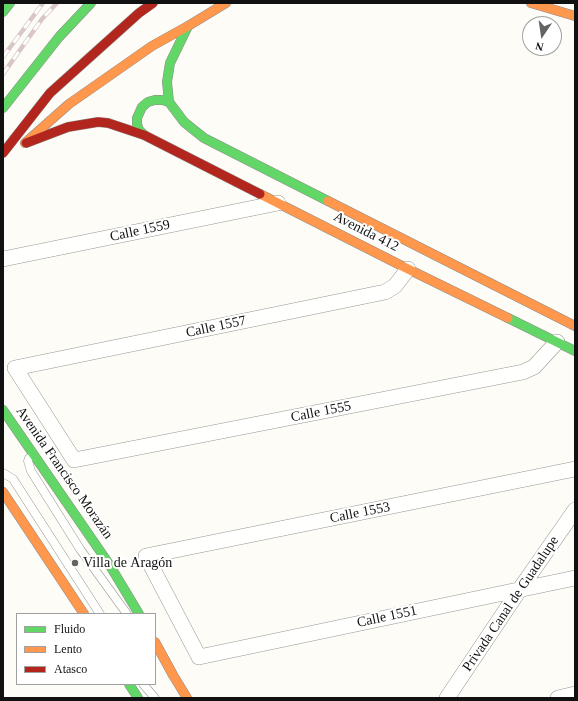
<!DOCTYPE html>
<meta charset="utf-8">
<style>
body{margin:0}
#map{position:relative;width:578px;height:701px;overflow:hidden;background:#fdfcf7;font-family:"Times New Roman",serif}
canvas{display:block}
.frame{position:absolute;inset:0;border:4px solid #111;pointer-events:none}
.legend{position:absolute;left:16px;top:613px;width:140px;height:72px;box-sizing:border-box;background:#fff;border:1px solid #a0a0a0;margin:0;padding:5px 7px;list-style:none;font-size:12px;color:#111}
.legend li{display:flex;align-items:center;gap:8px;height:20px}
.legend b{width:20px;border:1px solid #a0a0a0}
.north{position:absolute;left:522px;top:16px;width:40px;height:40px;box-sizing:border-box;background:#fff;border:1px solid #a0a0a0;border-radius:50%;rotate:193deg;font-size:11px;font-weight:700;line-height:16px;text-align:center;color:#111}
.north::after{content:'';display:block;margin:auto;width:14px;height:18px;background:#646362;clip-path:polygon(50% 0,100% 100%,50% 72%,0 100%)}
</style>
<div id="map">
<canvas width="578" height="701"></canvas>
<div class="frame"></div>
<ul class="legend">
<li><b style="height:5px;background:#63d668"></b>Fluido</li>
<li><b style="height:5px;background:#ff974d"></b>Lento</li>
<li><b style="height:5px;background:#b3261e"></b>Atasco</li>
</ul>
<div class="north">N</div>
</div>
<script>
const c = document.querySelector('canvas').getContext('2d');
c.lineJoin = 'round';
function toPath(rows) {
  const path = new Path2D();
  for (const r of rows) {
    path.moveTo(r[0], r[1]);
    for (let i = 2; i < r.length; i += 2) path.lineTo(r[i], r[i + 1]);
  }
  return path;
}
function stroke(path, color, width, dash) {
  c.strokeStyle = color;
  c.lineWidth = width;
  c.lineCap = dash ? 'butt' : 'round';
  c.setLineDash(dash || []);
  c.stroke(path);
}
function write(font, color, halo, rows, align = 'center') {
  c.font = font + ' "Times New Roman",serif';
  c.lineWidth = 4;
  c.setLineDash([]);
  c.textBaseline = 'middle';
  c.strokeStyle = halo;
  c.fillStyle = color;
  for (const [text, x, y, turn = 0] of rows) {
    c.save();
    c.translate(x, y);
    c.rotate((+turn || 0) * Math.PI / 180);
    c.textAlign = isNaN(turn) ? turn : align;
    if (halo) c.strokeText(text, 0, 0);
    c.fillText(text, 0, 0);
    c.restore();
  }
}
const lane = toPath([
 [29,458,28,461,31,471,80,549,127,614],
 [3,473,13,479,100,614],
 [143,684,155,698]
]);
const street = toPath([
 [3,259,278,203],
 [408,269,395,286,385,292,15,368,74,460,523,372,534,367,557,342],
 [575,469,146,556,199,657,575,578],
 [447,698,520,589,575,510],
 [558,698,575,694]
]);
const fast = toPath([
 [3,12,10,3],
 [169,102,167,82,170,63,188,26],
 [3,108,59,37,91,3],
 [144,135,139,130,137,124,137,118,142,107,148,102,155,100,162,100,169,102,184,122,204,138,328,201],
 [508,318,575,351],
 [3,410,109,564,139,614],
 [129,684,138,698]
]);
const slow = toPath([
 [531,3,575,16],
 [25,143,69,104,152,46,188,26,226,3],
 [260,194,408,269,508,318],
 [328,201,575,326],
 [3,492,84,614],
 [155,642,173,675,187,698]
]);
const jam = toPath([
 [26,143,68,127,98,122,108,123,144,135,260,194],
 [3,153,50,93,139,13,153,3]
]);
const rail = toPath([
 [3,57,43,3],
 [3,74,42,19,57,3]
]);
const markers = [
 [75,563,4,"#646362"]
];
const streetNames = [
 ["Calle 1559",140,231,-12],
 ["Avenida 412",366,232,27],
 ["Calle 1557",216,327,-12],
 ["Calle 1555",321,412,-11],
 ["Avenida Francisco Morazán",64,473,55],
 ["Calle 1553",360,513,-11],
 ["Privada Canal de Guadalupe",511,604,-56],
 ["Calle 1551",387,617,-12]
];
const poiNames = [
 ["Villa de Aragón",83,563]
];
stroke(lane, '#979795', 9);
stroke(street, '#979795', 16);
stroke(fast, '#8e8d8b', 10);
stroke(slow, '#8e8d8b', 10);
stroke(jam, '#8e8d8b', 10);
stroke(lane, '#fffffe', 8);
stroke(street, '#fffffe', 15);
stroke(fast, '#63d668', 9);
stroke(slow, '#ff974d', 9);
stroke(jam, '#b3261e', 9);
stroke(rail, '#d9c6c7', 4.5);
stroke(rail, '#fff', 3, [9]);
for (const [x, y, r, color] of markers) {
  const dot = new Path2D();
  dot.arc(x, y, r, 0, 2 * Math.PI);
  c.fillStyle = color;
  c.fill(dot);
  stroke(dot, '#fff', 1.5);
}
write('14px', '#111', '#fff', streetNames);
write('14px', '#111', '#fff', poiNames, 'left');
</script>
